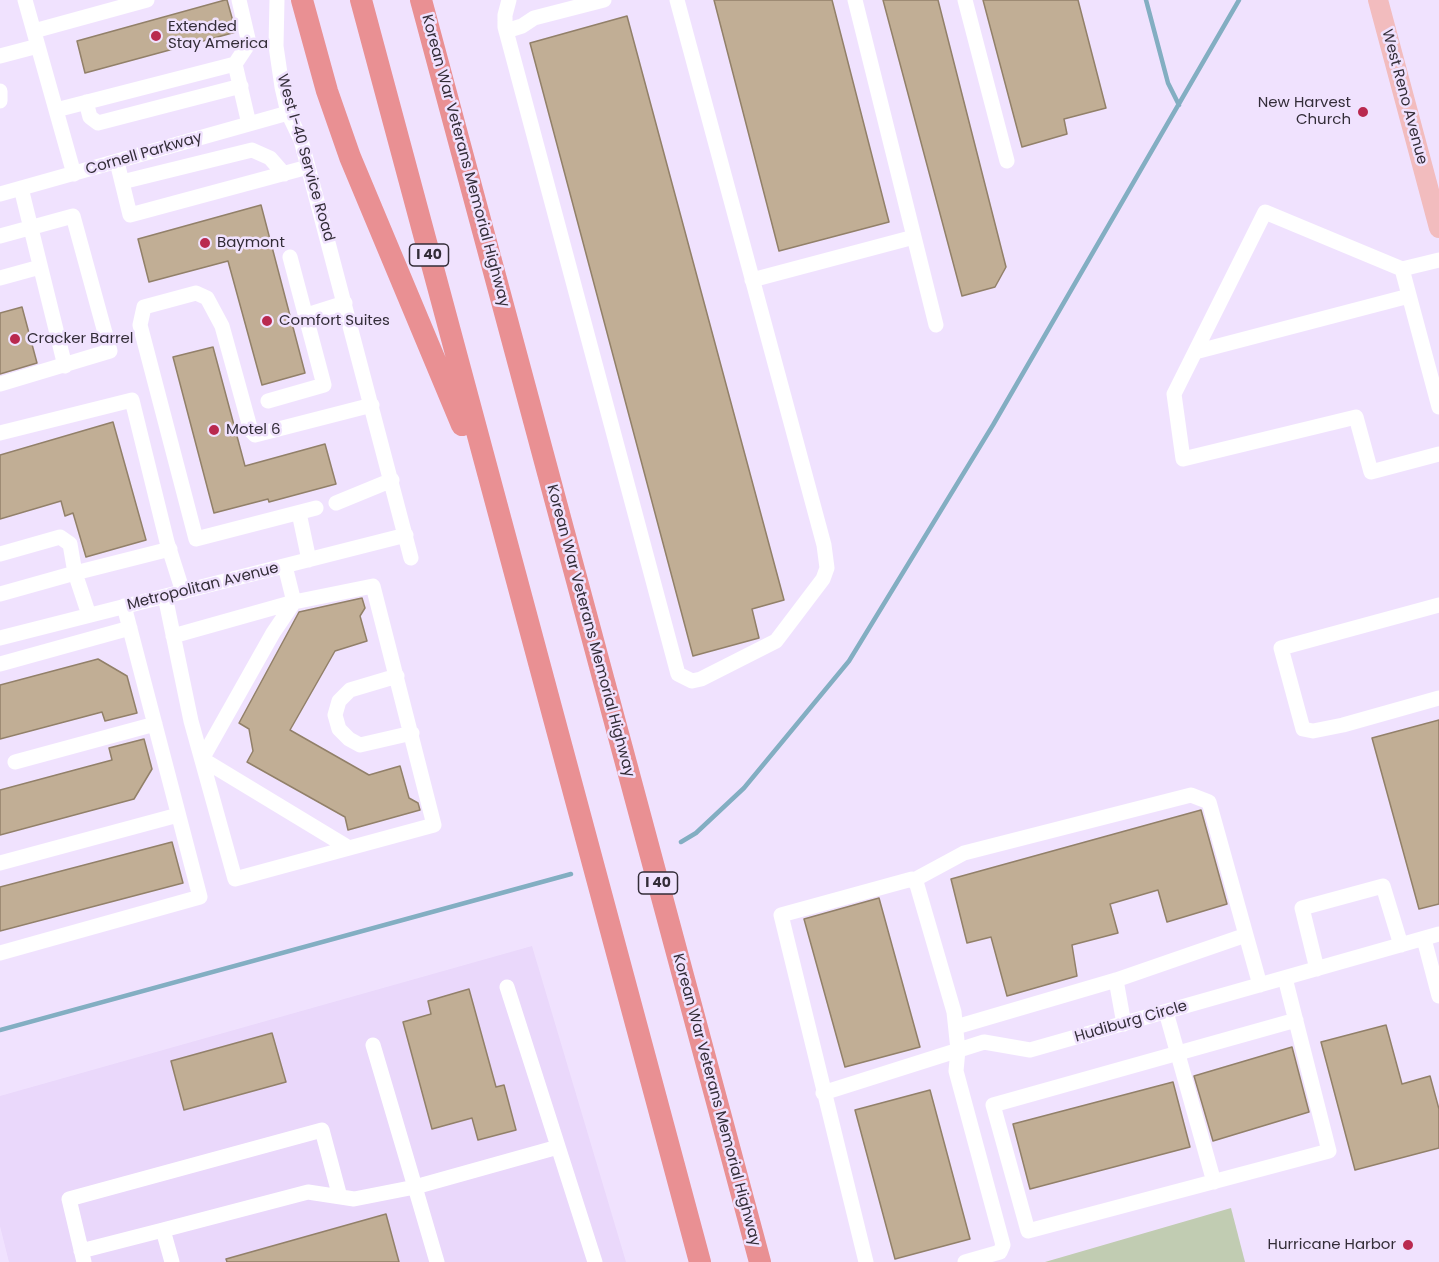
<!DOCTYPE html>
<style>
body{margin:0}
canvas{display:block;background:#f0e2fe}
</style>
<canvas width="1439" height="1262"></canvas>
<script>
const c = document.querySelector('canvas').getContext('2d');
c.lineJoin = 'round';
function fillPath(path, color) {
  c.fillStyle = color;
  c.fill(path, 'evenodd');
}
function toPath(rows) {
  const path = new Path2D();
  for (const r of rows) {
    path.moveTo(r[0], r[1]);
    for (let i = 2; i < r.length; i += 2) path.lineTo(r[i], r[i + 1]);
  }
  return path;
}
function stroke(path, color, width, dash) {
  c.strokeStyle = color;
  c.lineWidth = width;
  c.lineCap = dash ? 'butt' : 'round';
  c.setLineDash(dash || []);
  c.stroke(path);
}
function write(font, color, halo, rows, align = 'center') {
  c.font = font + ' Poppins,sans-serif';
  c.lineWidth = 5;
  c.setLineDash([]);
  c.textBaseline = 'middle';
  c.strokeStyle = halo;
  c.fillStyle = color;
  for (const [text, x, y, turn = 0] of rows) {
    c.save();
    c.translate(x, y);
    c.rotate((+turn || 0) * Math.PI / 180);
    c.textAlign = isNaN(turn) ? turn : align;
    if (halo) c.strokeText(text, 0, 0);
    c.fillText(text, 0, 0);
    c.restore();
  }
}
const built = toPath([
 [532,946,626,1262,9,1262,0,1226,0,1096]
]);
const green = toPath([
 [1231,1208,1245,1262,1045,1262]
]);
const stream = toPath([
 [1146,0,1168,83,1179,105],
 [681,842,696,833,744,788,849,661,993,425,1239,0],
 [0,1030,571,874]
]);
const building = toPath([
 [225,0,227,0,236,32,85,73,77,41,225,0],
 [714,0,832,0,889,222,779,251,714,0],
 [883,0,938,0,1006,267,995,287,962,296,883,0],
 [983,0,1078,0,1106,108,1064,119,1067,134,1022,147,983,0],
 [627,16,784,600,752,609,759,638,693,656,530,43,627,16],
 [261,205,305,373,262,385,228,261,149,282,138,239,261,205],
 [22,307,37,363,0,374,0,313,22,307],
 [213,347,245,466,325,444,336,484,269,502,268,499,214,513,173,357,213,347],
 [113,422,146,540,86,557,73,513,65,516,61,501,0,519,0,455,113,422],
 [362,598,365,608,360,616,367,641,335,651,290,730,369,775,400,766,409,798,418,803,420,810,348,830,345,817,247,762,253,751,249,729,239,723,299,612,362,598],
 [98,659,127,676,137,713,105,721,102,712,0,739,0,685,98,659],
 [1439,720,1439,904,1419,909,1372,738,1439,720],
 [144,739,152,769,134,799,0,835,0,790,112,760,109,748,144,739],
 [1201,810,1227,904,1167,922,1158,890,1110,904,1118,933,1072,945,1077,976,1007,996,991,937,967,943,951,879,1201,810],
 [172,842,183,883,0,931,0,887,172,842],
 [879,898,920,1047,845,1067,804,919,879,898],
 [469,989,496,1087,504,1085,516,1130,478,1140,472,1118,432,1129,403,1022,431,1014,428,1001,469,989],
 [1386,1025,1402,1084,1430,1076,1439,1109,1439,1148,1355,1170,1321,1042,1386,1025],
 [272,1033,286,1082,184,1110,171,1061,272,1033],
 [1292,1047,1309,1112,1213,1141,1194,1076,1292,1047],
 [1173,1082,1190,1147,1030,1189,1013,1124,1173,1082],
 [930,1090,970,1239,895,1259,855,1110,930,1090],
 [386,1214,399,1262,227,1262,226,1259,386,1214]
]);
const minor = toPath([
 [25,0,74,174],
 [239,0,249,43,235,64,249,124],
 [277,0,276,46,282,87,288,113,301,140,411,558],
 [509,0,505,15,505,27,678,674,692,681,701,679,776,641,823,579,827,568,824,545,677,0],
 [855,0,936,325],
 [965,0,1007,161],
 [34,31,147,0],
 [506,31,522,26,534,18,604,0],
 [0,56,38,46],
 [0,91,0,101],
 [86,102,90,117,98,123,241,86],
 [56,110,235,64],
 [117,162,130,215,308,167],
 [122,182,252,150,270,158,284,174],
 [21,188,65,366],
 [0,194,288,113],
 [0,236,73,216,110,351,0,384],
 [1439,260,1402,269,1265,212,1174,394,1183,459,1356,417,1371,472,1439,454],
 [1402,269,1439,407],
 [0,278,40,267],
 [752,280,914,237],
 [307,315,345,303],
 [1195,352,1409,296],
 [268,401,324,385,290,257],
 [0,433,132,400,167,542,183,592],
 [336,503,392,480],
 [316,508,196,539,140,325,144,307,196,293,207,298,222,326,251,431,255,435,372,405],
 [299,513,309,560],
 [0,554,60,537,70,544,75,573,0,594],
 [165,596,191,721,235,879,434,825,373,586,294,602,285,566],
 [294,602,273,633,202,759,349,848],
 [1439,605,1281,648,1303,729,1313,731,1343,725,1439,698],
 [89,615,75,573,170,549],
 [173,636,294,602],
 [0,638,406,535],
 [0,664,130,628],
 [397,676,350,690,339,701,335,715,339,729,349,739,360,745,412,733],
 [15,762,155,724],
 [0,863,178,815],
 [914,880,964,853,1191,795,1209,802,1246,935],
 [1424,939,1439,996],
 [0,953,200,897,124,606],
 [1317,969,1302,908,1383,886,1401,945],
 [1285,978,1329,1151,1028,1231,993,1105,1296,1020],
 [1116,980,1124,1024],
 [507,987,595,1262],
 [1166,1012,1214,1182],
 [956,1027,1116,980,1246,935,1260,985],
 [823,1093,984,1042,1030,1050,1439,934],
 [81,1251,163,1230],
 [84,1262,69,1199,322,1130,340,1197],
 [172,1262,163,1230,308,1192,354,1199,415,1187,373,1045],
 [437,1262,415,1187,558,1147],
 [866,1262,781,915,912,879,917,885,954,1012,958,1050,956,1071,1003,1245,1000,1252,965,1262]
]);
const major = toPath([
 [1378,0,1439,228]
]);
const highway = toPath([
 [302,0,327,91,350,157,462,425],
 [361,0,700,1262],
 [421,0,760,1262]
]);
const markers = [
 [156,36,6,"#b9294f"],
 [1363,112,6,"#b9294f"],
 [205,243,6,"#b9294f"],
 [267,321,6,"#b9294f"],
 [15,339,6,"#b9294f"],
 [214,430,6,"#b9294f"],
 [1408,1245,6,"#b9294f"]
];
const shields = [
 [429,255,39],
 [658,883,39]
];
const shieldNames = [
 ["I 40",429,255],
 ["I 40",658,883]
];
const poiNames = [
 ["Extended",168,27],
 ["Stay America",168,44],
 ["New Harvest",1351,103,"right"],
 ["Church",1351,120,"right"],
 ["Baymont",217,243],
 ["Comfort Suites",279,321],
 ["Cracker Barrel",27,339],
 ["Motel 6",226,430],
 ["Hurricane Harbor",1396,1245,"right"]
];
const streetNames = [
 ["West Reno Avenue",1404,97,75],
 ["Cornell Parkway",144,154,-16],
 ["West I-40 Service Road",305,158,74],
 ["Korean War Veterans Memorial Highway",465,161,75],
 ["Metropolitan Avenue",203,587,-14],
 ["Korean War Veterans Memorial Highway",590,631,75],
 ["Hudiburg Circle",1131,1022,-16],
 ["Korean War Veterans Memorial Highway",716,1100,75]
];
fillPath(built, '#ead8fb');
fillPath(green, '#c1ccb2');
stroke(stream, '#83aec2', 4.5);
fillPath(building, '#c1ae95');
stroke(building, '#928069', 1.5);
stroke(minor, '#fff', 15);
stroke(major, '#f2bcbe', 20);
stroke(highway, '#e99093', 22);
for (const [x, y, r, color] of markers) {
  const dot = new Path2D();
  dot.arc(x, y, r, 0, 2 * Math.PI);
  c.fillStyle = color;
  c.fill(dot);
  stroke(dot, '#f0e2fe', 2);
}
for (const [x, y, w] of shields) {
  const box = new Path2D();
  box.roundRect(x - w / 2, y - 11, w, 22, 4.5);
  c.fillStyle = '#f0e2fe';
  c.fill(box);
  stroke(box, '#332d38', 1.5);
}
write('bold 14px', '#332d38', null, shieldNames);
write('15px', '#332d38', '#f0e2fe', poiNames, 'left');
write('15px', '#332d38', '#f0e2fe', streetNames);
</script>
